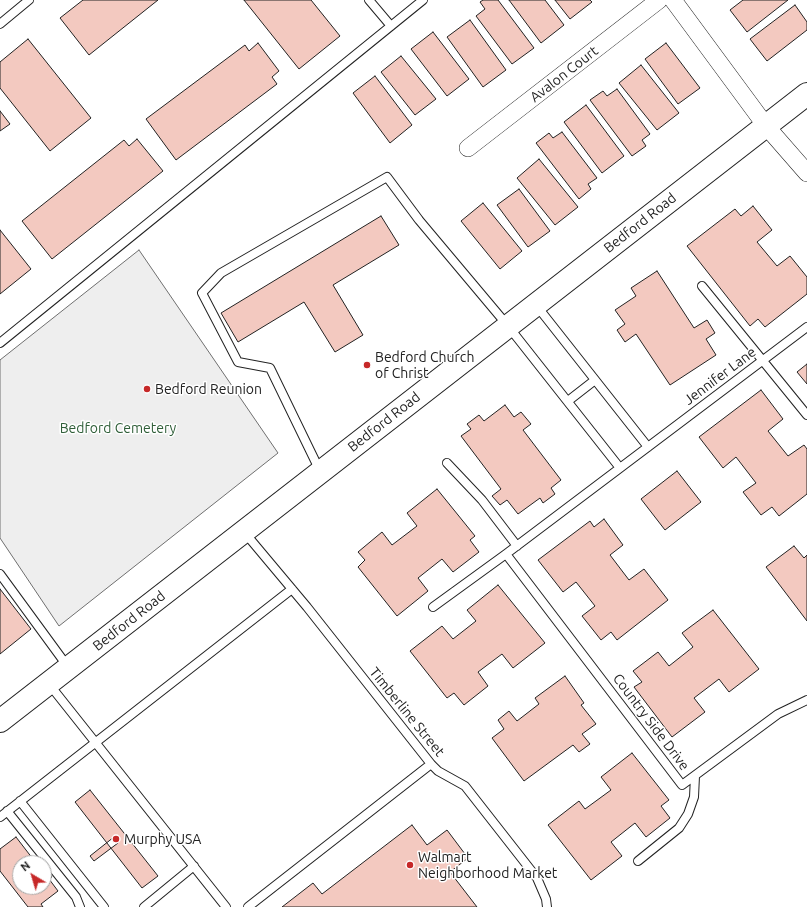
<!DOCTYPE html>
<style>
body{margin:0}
#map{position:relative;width:807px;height:907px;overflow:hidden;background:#fff;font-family:Ubuntu,sans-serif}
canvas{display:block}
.north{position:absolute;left:12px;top:855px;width:40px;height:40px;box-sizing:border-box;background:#fff;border:1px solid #a7a7a7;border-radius:50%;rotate:322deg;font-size:11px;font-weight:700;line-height:16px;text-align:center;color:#222}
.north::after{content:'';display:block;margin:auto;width:14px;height:18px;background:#c62828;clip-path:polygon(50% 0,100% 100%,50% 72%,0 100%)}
</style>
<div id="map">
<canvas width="807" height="907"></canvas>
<div class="north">N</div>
</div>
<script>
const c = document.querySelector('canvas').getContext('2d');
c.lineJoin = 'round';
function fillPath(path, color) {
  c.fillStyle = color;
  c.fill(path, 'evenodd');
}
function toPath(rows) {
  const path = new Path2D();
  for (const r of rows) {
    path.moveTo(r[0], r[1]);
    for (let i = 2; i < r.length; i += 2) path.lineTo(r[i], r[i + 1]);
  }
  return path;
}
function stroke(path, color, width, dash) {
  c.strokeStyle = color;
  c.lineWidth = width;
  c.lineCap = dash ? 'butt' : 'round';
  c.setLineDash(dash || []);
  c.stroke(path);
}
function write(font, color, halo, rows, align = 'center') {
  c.font = font + ' Ubuntu,sans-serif';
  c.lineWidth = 3;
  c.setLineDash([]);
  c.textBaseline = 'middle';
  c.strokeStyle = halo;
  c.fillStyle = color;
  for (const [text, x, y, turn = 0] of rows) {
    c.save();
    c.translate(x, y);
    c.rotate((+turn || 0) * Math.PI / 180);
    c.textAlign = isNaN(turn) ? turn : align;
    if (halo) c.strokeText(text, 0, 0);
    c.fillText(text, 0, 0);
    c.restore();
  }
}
const green = toPath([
 [139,250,278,453,59,626,0,538,0,360,139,250]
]);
const building = toPath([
 [83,0,158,0,89,55,60,18,83,0],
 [244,0,311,0,340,36,299,69,244,0],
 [483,0,498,0,534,48,512,64,476,16,485,9,480,2,483,0],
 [509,0,545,0,564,25,541,43,509,0],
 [555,0,590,0,592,2,570,19,555,0],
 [743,0,788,0,747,32,730,10,743,0],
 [795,5,807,22,807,30,767,61,750,39,795,5],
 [470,20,506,70,483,87,447,37,470,20],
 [433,32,469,79,447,96,411,49,433,32],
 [28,39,91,118,50,151,0,88,0,62,28,39],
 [258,43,279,71,272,77,277,84,176,160,146,119,245,45,249,51,258,43],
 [666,43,700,88,678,104,645,59,666,43],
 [401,56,436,99,415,115,381,72,401,56],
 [641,65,679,113,657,130,619,83,641,65],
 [375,76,412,125,390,143,353,93,375,76],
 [617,89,650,134,642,140,646,146,632,156,590,100,603,91,607,96,617,89],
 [586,105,624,156,602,173,564,122,586,105],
 [0,111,10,124,0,131,0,111],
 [562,132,597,178,588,184,591,189,579,199,536,143,549,133,553,138,562,132],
 [137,139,163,171,52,259,22,221,124,140,129,146,137,139],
 [539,159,578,207,555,225,517,178,539,159],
 [519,189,550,231,528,247,497,205,519,189],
 [483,203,522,251,500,269,461,221,483,203],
 [753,206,772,230,757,242,777,266,790,256,807,277,807,294,765,327,758,319,750,326,687,246,735,209,741,216,753,206],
 [381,216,399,245,333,285,363,335,335,352,304,302,238,342,221,313,381,216],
 [0,230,31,269,0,294,0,230],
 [657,271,694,328,707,320,715,333,706,339,716,355,670,385,636,334,625,342,617,330,625,324,615,310,636,296,631,288,657,271],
 [807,364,807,384,797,372,807,364],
 [761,390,783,419,768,431,788,456,804,445,807,449,807,494,779,516,772,507,761,515,743,492,756,483,736,457,723,468,699,437,761,390],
 [505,405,514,417,521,412,531,424,523,430,561,480,551,488,555,494,543,503,540,498,518,514,507,500,500,505,492,496,501,489,461,436,471,429,467,424,479,415,484,421,505,405],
 [677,471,701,502,665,530,641,499,677,471],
 [437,489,475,536,470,540,479,552,453,572,442,559,418,578,428,591,397,616,358,567,365,560,358,552,382,532,392,545,417,526,407,513,437,489],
 [604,519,623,545,610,555,629,580,644,569,668,600,617,640,611,632,601,640,582,616,595,606,576,582,563,592,538,560,590,521,594,527,604,519],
 [794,546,804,558,807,555,807,621,766,567,794,546],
 [498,585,545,643,513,668,502,654,478,672,488,686,464,705,454,693,447,698,410,651,442,626,453,639,476,621,467,610,498,585],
 [0,589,31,629,0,654,0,589],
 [713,610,759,669,729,692,719,679,694,698,705,712,672,737,634,687,642,682,633,671,658,652,669,666,693,647,682,633,713,610],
 [565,676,584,703,581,705,596,724,582,734,590,744,579,752,573,745,524,781,492,738,504,729,498,720,509,711,517,721,539,704,535,698,565,676],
 [632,753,669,800,661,806,670,818,646,837,635,823,611,842,622,856,591,880,548,825,579,801,585,809,611,790,601,777,632,753],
 [90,790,158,876,142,888,75,802,90,790],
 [412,825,427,845,447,830,468,858,450,872,477,907,282,907,313,883,322,894,412,825],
 [16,837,36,863,20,863,20,887,44,887,44,866,52,877,49,879,58,891,41,904,43,907,28,907,0,871,0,849,16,837],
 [114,837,118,843,94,861,90,856,114,837]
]);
const service = toPath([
 [369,0,391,26],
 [0,24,29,0],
 [702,286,807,415],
 [536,305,648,447],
 [0,343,423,0],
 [568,401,595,380],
 [447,463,482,500,517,546],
 [320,471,270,368,238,362,202,293,221,273,387,177,419,220,508,326,620,468],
 [245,533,307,607,431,764,438,771,465,786,537,878,546,899,547,907],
 [506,554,682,785,778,714,807,700],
 [0,574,68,667],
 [433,607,506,554,807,327],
 [49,684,226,907],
 [20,801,104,907],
 [7,811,76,897,80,907],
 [0,817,292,589],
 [638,861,679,828,688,814,694,797,695,776],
 [144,907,194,866],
 [248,907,431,764]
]);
const minor = toPath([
 [673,0,766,126,807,173],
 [468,148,659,0]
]);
const secondary = toPath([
 [0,721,807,94]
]);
const markers = [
 [367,365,4,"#c62828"],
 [147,389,4,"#c62828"],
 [116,839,4,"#c62828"],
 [410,865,4,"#c62828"]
];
const streetNames = [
 ["Avalon Court",564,74,-38],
 ["Bedford Road",640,223,-38],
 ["Jennifer Lane",720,376,-37],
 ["Bedford Road",384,422,-38],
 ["Bedford Road",129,621,-38],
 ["Timberline Street",407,712,51],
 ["Country Side Drive",651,722,53]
];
const poiNames = [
 ["Bedford Church",375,357],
 ["of Christ",375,373],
 ["Bedford Reunion",155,389],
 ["Murphy USA",124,839],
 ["Walmart",418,857],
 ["Neighborhood Market",418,873]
];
const parkNames = [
 ["Bedford Cemetery",118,428]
];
fillPath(green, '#eee');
stroke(green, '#6f6f6f', 1);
fillPath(building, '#f3c9c0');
stroke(building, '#222', 1);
stroke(service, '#222', 10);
stroke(minor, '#222', 18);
stroke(secondary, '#222', 24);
stroke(service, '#fff', 8);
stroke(minor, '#fff', 17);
stroke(secondary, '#fff', 22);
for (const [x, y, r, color] of markers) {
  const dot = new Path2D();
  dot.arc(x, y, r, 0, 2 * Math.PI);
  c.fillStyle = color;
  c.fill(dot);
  stroke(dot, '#fff', 1.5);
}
write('14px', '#222', '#fff', streetNames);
write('14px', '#222', '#fff', poiNames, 'left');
write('14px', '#2f5e38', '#fff', parkNames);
</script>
